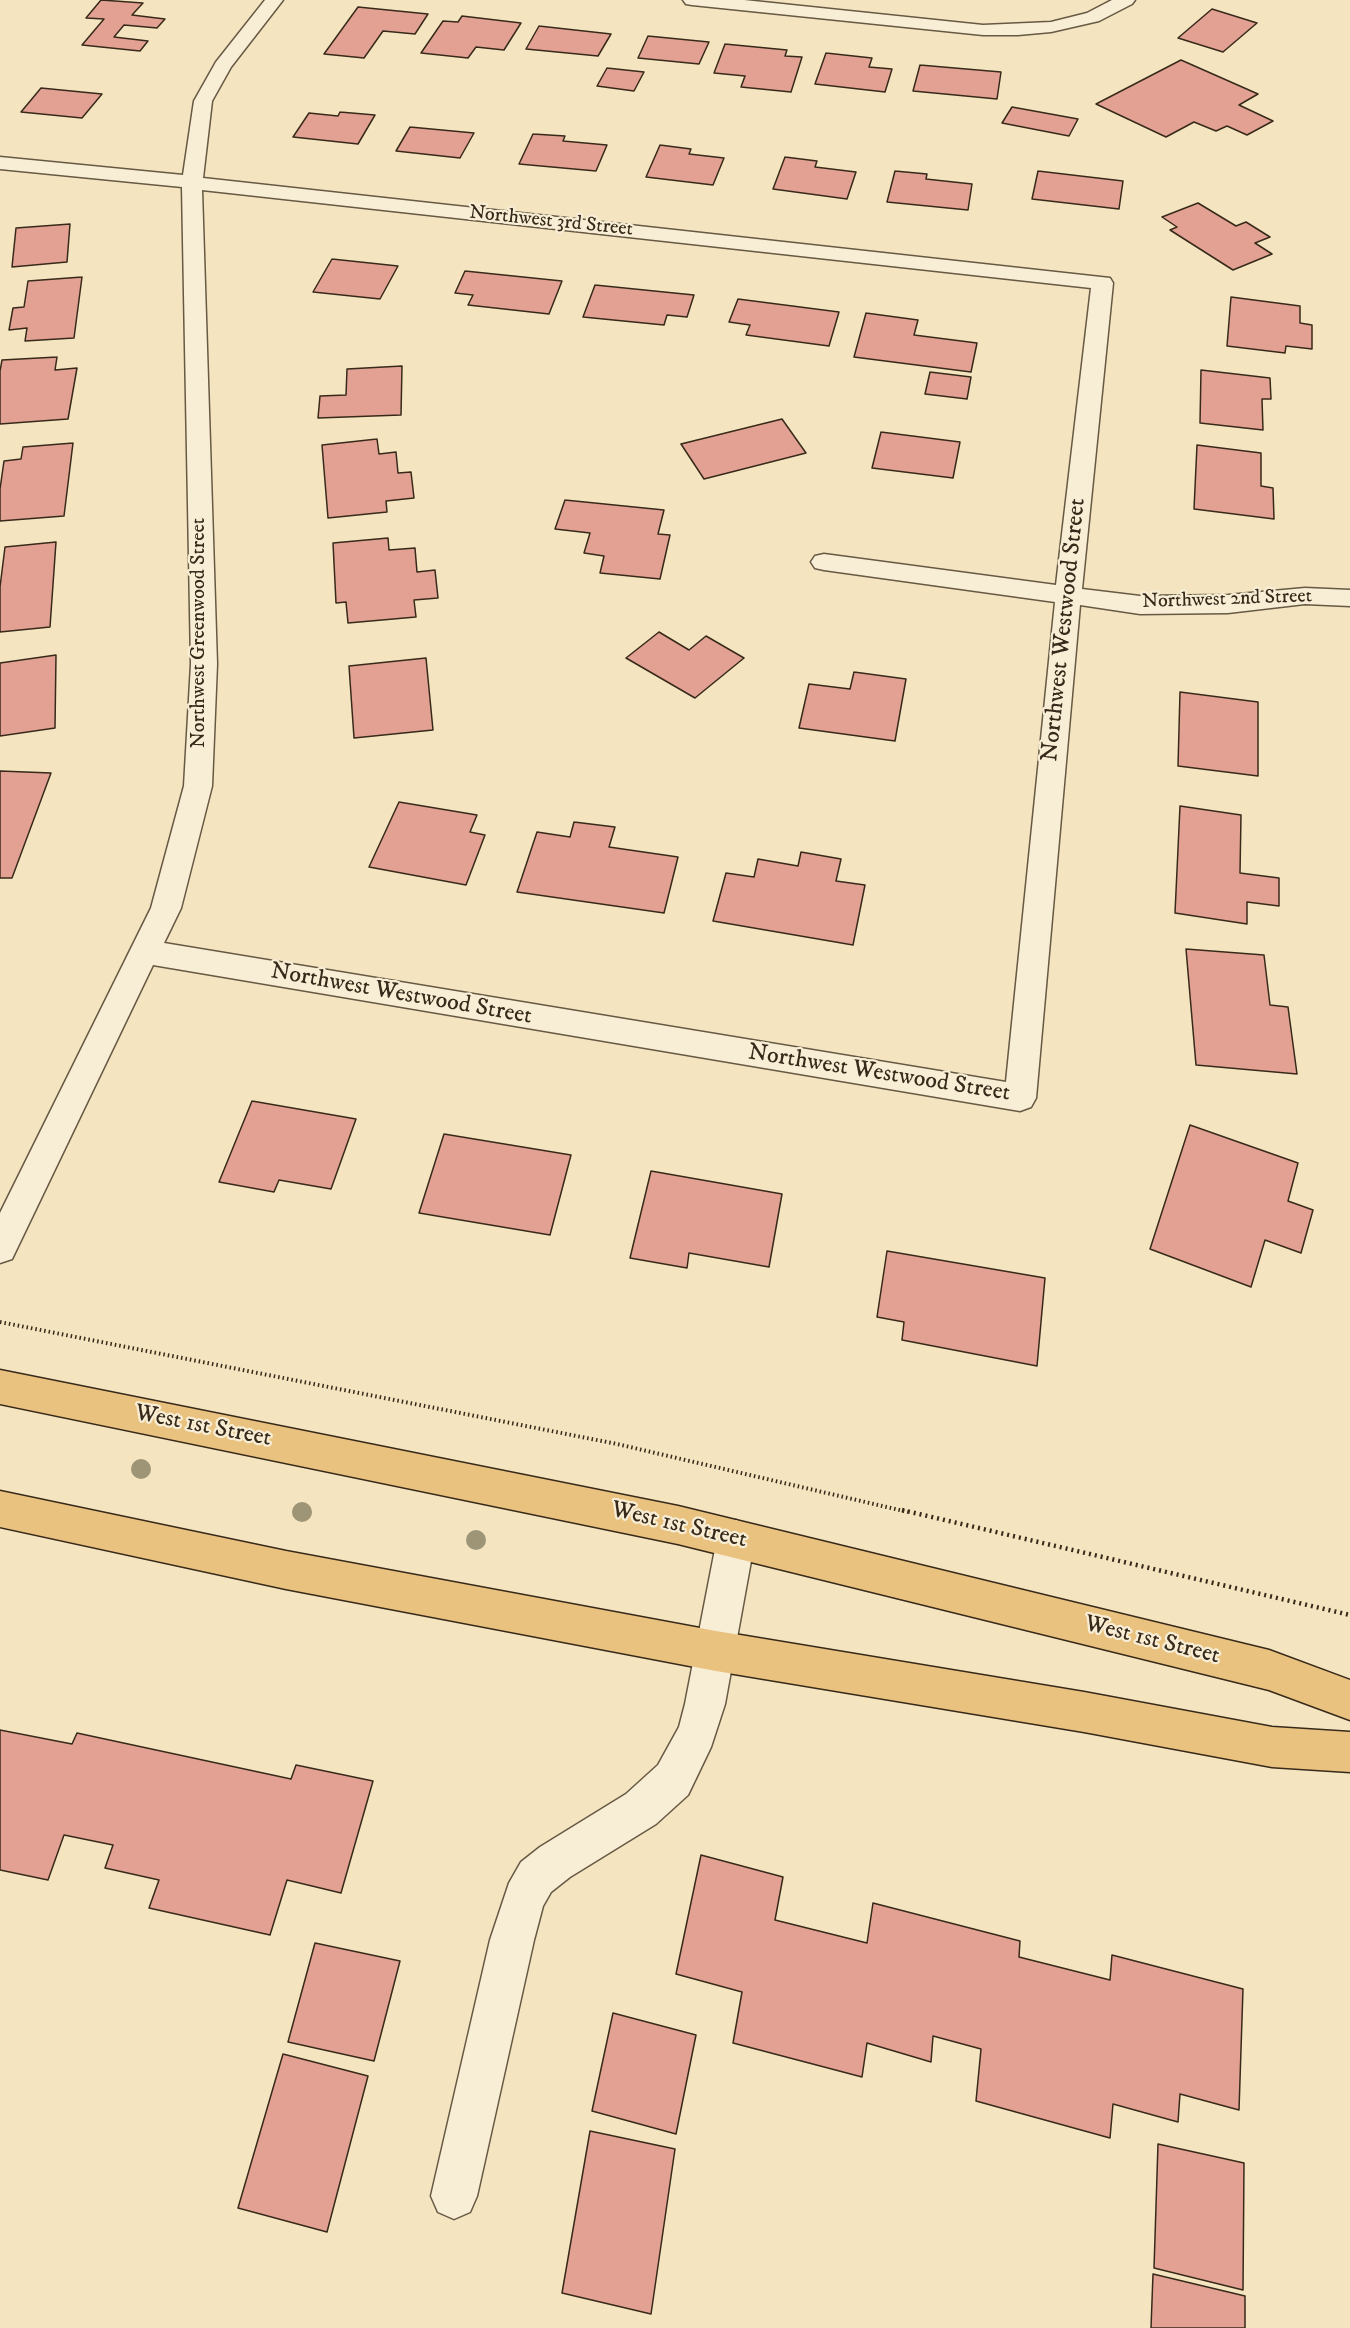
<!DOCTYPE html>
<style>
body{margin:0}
canvas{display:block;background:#f4e5c0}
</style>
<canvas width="1350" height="2328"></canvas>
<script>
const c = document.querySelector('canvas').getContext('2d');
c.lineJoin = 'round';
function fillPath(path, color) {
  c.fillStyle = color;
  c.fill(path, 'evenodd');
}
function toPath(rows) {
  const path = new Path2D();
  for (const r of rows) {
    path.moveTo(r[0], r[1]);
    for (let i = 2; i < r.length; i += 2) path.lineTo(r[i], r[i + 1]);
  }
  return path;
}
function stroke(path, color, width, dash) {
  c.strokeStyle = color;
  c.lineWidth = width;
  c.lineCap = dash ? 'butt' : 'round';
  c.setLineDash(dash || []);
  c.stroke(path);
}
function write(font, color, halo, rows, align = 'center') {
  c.font = font + ' "IM FELL DW Pica",serif';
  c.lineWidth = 4.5;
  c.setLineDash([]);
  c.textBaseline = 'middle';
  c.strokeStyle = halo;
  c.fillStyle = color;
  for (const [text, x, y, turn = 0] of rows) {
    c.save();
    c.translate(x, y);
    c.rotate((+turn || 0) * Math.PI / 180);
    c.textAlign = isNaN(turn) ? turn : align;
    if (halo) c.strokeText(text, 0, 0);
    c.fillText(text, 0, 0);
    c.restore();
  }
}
const building = toPath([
 [101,0,143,3,132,15,165,19,157,28,124,25,114,37,148,41,140,51,82,45,104,19,86,18,101,0],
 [358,7,428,14,415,34,383,31,364,58,324,54,358,7],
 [1212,9,1257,23,1223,52,1178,38,1212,9],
 [462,16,521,23,504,50,476,47,468,58,421,53,443,21,458,22,462,16],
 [539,26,611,34,598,56,526,49,539,26],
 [648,36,709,42,699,64,638,58,648,36],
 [725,44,787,50,785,56,802,57,791,92,741,87,745,76,714,73,725,44],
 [826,53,872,58,869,67,892,69,885,92,815,84,826,53],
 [1181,60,1258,94,1239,105,1273,121,1247,135,1227,126,1216,131,1194,122,1166,137,1096,104,1181,60],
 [920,65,1001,72,997,99,913,91,920,65],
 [607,68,644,72,634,91,597,86,607,68],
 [41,88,102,94,82,118,21,112,41,88],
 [1012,107,1078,119,1069,136,1002,123,1012,107],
 [340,112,375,115,358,144,293,137,309,113,338,116,340,112],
 [410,127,474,133,460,158,396,151,410,127],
 [533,134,565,136,563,141,607,145,596,171,519,164,533,134],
 [660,145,691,149,689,154,724,158,713,185,646,177,660,145],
 [785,157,817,161,815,167,856,172,847,199,773,189,785,157],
 [895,171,927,174,926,179,972,184,968,210,887,202,895,171],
 [1038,171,1123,181,1119,209,1032,199,1038,171],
 [1198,203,1236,226,1246,222,1270,237,1255,243,1272,254,1233,270,1170,230,1177,227,1162,217,1198,203],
 [70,224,67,262,12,267,16,228,70,224],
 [332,259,398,266,380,299,313,292,332,259],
 [465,271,562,281,549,314,468,305,473,295,455,293,465,271],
 [82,277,74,338,25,341,27,328,9,330,13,308,24,307,28,281,82,277],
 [595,285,694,295,687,317,667,315,664,325,583,317,595,285],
 [1231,297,1300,306,1300,323,1312,325,1312,349,1286,346,1285,353,1227,346,1231,297],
 [738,299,839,312,829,346,746,335,750,325,729,322,738,299],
 [866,313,918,320,914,335,977,343,971,372,854,357,866,313],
 [57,357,55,370,77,368,68,419,0,424,0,371,2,360,57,357],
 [402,366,401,415,318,418,320,396,346,395,347,369,402,366],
 [1201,370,1270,378,1271,399,1262,399,1263,430,1200,423,1201,370],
 [930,372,971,377,967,399,925,394,930,372],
 [782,419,806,453,704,479,681,444,782,419],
 [881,432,960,442,953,478,872,468,881,432],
 [377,439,379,454,396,452,398,473,411,472,414,498,386,501,387,512,328,518,322,445,377,439],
 [73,443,64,516,0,521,0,489,4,461,21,459,23,447,73,443],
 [1197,445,1261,453,1261,486,1273,488,1274,519,1194,509,1197,445],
 [565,500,664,510,658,534,670,535,660,579,600,573,604,556,584,553,590,533,555,529,565,500],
 [388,538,389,550,415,548,417,572,435,570,438,598,414,600,416,617,348,623,346,602,336,603,333,543,388,538],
 [56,542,50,627,0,632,0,587,5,547,56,542],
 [659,632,689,650,706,636,744,658,695,698,626,658,659,632],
 [56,655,55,728,0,736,0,663,56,655],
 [426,658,433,730,354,738,349,666,426,658],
 [854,672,906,679,895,741,799,728,809,684,850,689,854,672],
 [1180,692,1258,702,1258,776,1178,766,1180,692],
 [0,771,51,773,12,878,0,878,0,771],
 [399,802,477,815,470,832,485,835,466,885,369,867,399,802],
 [1180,806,1241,815,1240,873,1279,878,1279,906,1247,902,1247,924,1175,913,1180,806],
 [574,822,615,827,609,847,678,857,664,913,517,892,537,832,570,837,574,822],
 [801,852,841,859,836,881,865,885,853,945,713,921,726,873,754,877,758,859,798,866,801,852],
 [1186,949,1264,955,1270,1005,1288,1007,1297,1074,1196,1065,1186,949],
 [252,1101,356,1119,331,1189,279,1180,274,1192,219,1182,252,1101],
 [1190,1125,1298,1163,1288,1201,1313,1210,1301,1253,1265,1240,1251,1287,1150,1249,1190,1125],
 [444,1134,571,1155,550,1235,419,1213,444,1134],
 [651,1171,782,1194,769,1267,689,1253,687,1268,630,1258,651,1171],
 [887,1251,1045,1278,1037,1366,902,1340,904,1322,877,1317,887,1251],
 [0,1730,72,1744,77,1733,291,1779,296,1765,373,1781,341,1893,287,1880,270,1935,149,1908,159,1880,105,1868,113,1845,64,1835,48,1880,0,1870,0,1730],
 [701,1855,783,1877,775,1920,867,1943,873,1903,1020,1941,1019,1957,1110,1980,1112,1955,1243,1989,1239,2110,1180,2094,1178,2122,1113,2104,1110,2138,976,2101,981,2049,933,2036,931,2062,867,2043,862,2077,733,2043,742,1992,676,1974,701,1855],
 [315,1943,400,1961,374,2061,288,2042,315,1943],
 [613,2013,696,2035,676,2134,592,2111,613,2013],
 [283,2054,368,2076,327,2232,238,2208,283,2054],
 [590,2131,675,2149,651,2314,562,2293,590,2131],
 [1158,2144,1244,2163,1243,2290,1154,2268,1158,2144],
 [1153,2274,1245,2296,1245,2328,1151,2328,1153,2274]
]);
const pathFar1 = toPath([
 [0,1322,617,1444,908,1512]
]);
const path = toPath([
 [902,1510,1350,1615]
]);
const minor = toPath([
 [265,0,283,0,231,67,212,101,203,178,1110,278,1113,283,1082,589,1140,596,1228,595,1305,588,1350,590,1350,606,1305,604,1228,613,1140,614,1080,605,1036,1098,1031,1107,1020,1111,153,965,12,1259,0,1263,0,1213,151,908,184,786,191,664,182,187,0,169,0,157,183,175,194,101,216,62,265,0],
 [202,190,1091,288,1056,585,824,554,815,556,811,562,815,568,824,570,1055,602,1006,1082,164,943,181,908,212,786,217,664,202,190],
 [683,0,744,0,983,25,1051,22,1087,13,1112,0,1135,0,1132,4,1099,21,1051,32,1018,35,983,35,692,5,686,4,683,0],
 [736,1520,749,1526,755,1539,725,1704,711,1747,688,1795,656,1824,570,1877,551,1892,543,1906,534,1940,477,2196,470,2212,454,2219,438,2212,431,2196,490,1940,509,1883,521,1862,540,1847,626,1794,658,1765,679,1727,685,1704,717,1539,723,1526,736,1520]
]);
const major = toPath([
 [0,1370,678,1506,1269,1650,1350,1680,1350,1720,1269,1690,678,1544,0,1404,0,1370],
 [0,1491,286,1551,716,1631,1084,1692,1272,1727,1350,1732,1350,1772,1272,1767,1084,1732,716,1671,286,1589,0,1527,0,1491]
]);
const trees = [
 [141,1469],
 [302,1512],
 [476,1540]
];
const farStreetnames = [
 ["Northwest 3rd Street",551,222,6],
 ["Northwest 2nd Street",1227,600,-2],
 ["Northwest Greenwood Street",200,633,-90]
];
const streetNames = [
 ["Northwest Westwood Street",1065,630,-84],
 ["Northwest Westwood Street",401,995,10],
 ["Northwest Westwood Street",879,1074,9],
 ["West 1st Street",203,1427,11],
 ["West 1st Street",679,1526,13],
 ["West 1st Street",1152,1641,14]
];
fillPath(building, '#e2a192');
stroke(building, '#382a1a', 1.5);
stroke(minor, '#675944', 3);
stroke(major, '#382a1a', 3);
stroke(pathFar1, '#382a1a', 4, [1.5, 3]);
stroke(path, '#382a1a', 4.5, [2, 4]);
fillPath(minor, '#f8eed6');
fillPath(major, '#eac280');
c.fillStyle = '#9e9476';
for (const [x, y] of trees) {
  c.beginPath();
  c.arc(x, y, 10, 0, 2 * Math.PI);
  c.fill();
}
write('20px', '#382a1a', '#f8eed6', farStreetnames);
write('24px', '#382a1a', '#f8eed6', streetNames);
</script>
